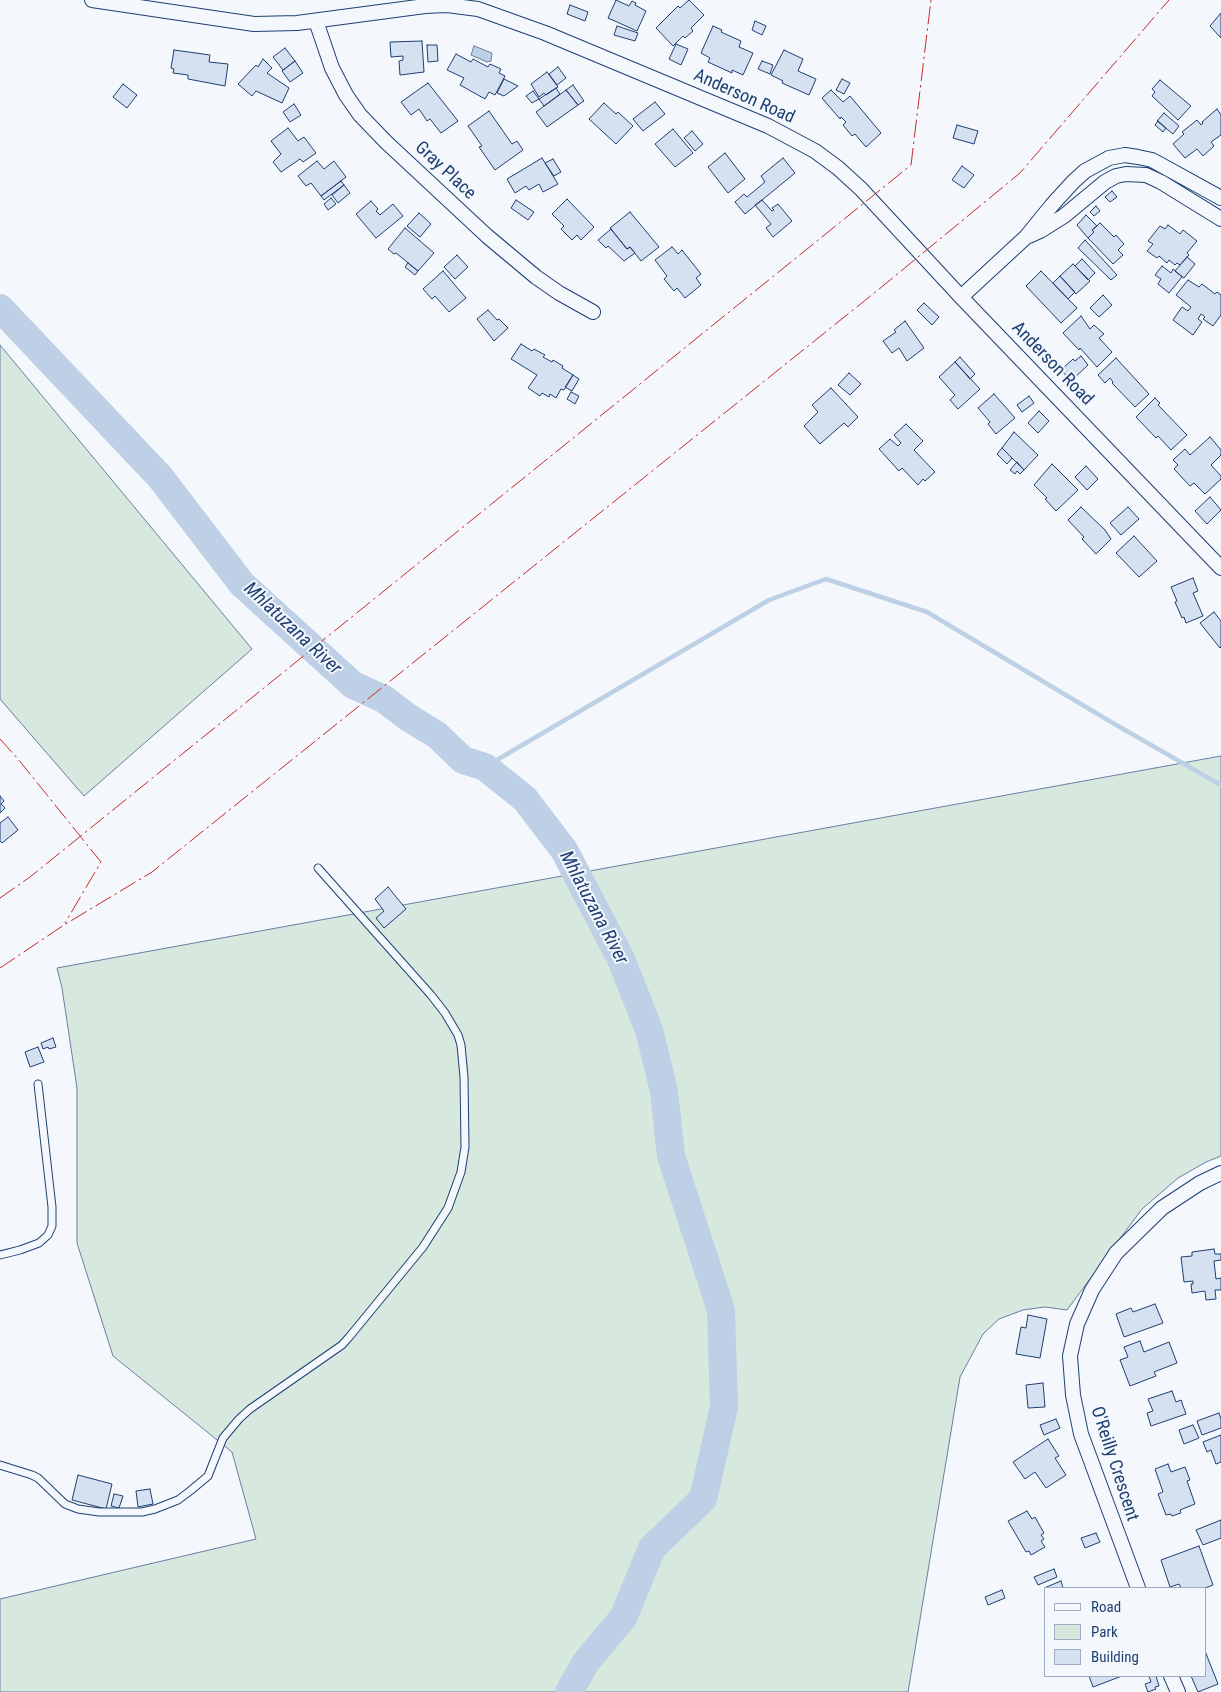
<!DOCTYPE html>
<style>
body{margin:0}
#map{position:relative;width:1221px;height:1692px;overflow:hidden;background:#f4f7fb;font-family:"Roboto Condensed",sans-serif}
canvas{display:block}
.legend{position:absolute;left:1044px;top:1587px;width:162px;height:90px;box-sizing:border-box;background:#f4f7fb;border:1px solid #9eadc5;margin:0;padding:6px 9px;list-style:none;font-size:15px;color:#1d3f73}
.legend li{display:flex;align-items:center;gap:10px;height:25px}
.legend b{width:25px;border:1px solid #9eadc5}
</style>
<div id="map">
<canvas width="1221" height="1692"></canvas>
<ul class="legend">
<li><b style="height:6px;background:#f4f7fb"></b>Road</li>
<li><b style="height:14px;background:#d7e8df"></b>Park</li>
<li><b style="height:14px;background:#d5e0f0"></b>Building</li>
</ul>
</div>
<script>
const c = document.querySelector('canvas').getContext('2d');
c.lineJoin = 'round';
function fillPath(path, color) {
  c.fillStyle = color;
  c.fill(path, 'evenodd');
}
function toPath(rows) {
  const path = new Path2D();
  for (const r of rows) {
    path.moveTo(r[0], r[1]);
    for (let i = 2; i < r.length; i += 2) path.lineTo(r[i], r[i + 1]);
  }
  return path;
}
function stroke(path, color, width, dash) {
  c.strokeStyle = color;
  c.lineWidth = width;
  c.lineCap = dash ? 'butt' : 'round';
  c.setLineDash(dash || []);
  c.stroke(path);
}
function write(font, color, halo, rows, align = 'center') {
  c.font = font + ' "Roboto Condensed",sans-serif';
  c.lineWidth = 4;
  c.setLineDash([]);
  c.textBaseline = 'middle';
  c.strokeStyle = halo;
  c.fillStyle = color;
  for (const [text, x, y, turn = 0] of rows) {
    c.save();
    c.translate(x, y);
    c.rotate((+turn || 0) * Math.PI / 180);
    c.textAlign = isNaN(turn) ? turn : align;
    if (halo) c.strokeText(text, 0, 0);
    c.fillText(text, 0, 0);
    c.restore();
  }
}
const green = toPath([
 [0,345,252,649,84,796,0,699,0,345],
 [1221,756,1221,1156,1206,1162,1178,1178,1142,1209,1067,1310,1045,1307,1023,1310,999,1319,983,1334,960,1377,908,1692,0,1692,0,1599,256,1539,232,1452,113,1356,77,1243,77,1088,62,988,57,968,1221,756]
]);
const water = toPath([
 [474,46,492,53,491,61,487,62,471,55,474,46]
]);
const stream = toPath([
 [485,767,769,600,826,579,927,612,1111,722,1221,785]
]);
const river = toPath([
 [0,308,160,477,242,584,353,685,384,699,409,718,437,735,463,760,485,767,525,799,564,850,621,959,649,1030,664,1091,671,1156,721,1310,724,1407,703,1499,652,1548,623,1618,586,1662,569,1692]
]);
const building = toPath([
 [616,0,629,6,632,1,636,3,635,5,646,11,637,31,608,18,616,0],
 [689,0,704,15,691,28,693,31,685,38,683,36,673,46,656,28,678,6,680,8,689,0],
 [570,5,588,12,585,21,567,14,570,5],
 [1221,13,1221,38,1210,26,1221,13],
 [755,21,766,26,762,35,752,30,755,21],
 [617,26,638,33,635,41,614,35,617,26],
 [713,26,722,30,721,32,741,41,739,47,753,53,743,75,732,70,732,73,708,62,710,58,701,53,713,26],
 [422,41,424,72,400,75,399,61,403,60,403,56,391,57,390,42,422,41],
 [676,44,688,49,681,65,669,59,676,44],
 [427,45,437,45,438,61,428,62,427,45],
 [285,48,295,61,283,70,273,57,285,48],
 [174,50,210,55,209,62,228,64,225,86,188,79,188,75,173,73,174,69,171,68,174,50],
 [784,50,803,59,798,71,816,79,809,95,782,83,783,81,771,75,784,50],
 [456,54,471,62,473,59,488,67,490,64,501,69,499,73,505,76,495,95,489,92,485,99,460,85,464,78,447,70,456,54],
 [263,59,272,68,267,73,289,88,282,103,256,91,252,96,238,84,256,65,258,67,263,59],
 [295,61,303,73,290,82,282,71,295,61],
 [762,61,773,65,770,74,758,69,762,61],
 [558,67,566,78,557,85,549,74,558,67],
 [547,72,558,87,546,95,544,93,539,97,531,84,547,72],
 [504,79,518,86,504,96,497,93,504,79],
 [842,79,850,83,844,94,836,90,842,79],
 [1160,80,1191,106,1178,120,1152,96,1155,92,1152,89,1160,80],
 [428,83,458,121,441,133,430,119,427,121,419,109,411,115,401,102,428,83],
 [123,84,137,95,127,108,113,97,123,84],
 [573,85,584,101,578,105,566,90,573,85],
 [556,88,560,94,544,106,539,99,556,88],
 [566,90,578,105,547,127,536,112,566,90],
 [831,90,843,102,850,96,881,133,866,147,855,134,852,136,843,125,846,122,841,117,840,119,822,98,831,90],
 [533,91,539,99,532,103,526,96,533,91],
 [655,102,665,114,643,131,633,119,655,102],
 [604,103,616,114,618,112,633,126,616,144,589,119,604,103],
 [294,104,301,115,290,122,283,112,294,104],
 [1217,109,1221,115,1221,135,1211,142,1214,146,1203,156,1197,149,1185,158,1173,144,1184,134,1182,132,1197,120,1201,125,1203,123,1202,122,1217,109],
 [489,111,512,144,517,141,523,150,495,170,479,147,482,146,468,126,489,111],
 [1164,113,1179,126,1173,134,1157,121,1164,113],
 [1158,121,1166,128,1163,132,1155,125,1158,121],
 [957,125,978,131,974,144,953,138,957,125],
 [288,128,298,141,304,137,316,153,303,162,300,159,281,172,273,162,281,154,271,141,288,128],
 [673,129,693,153,675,167,655,144,673,129],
 [692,131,703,144,695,151,684,138,692,131],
 [725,153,745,179,728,193,708,167,725,153],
 [542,158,558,184,543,192,539,184,529,190,526,186,515,193,507,179,542,158],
 [783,158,795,173,745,214,735,202,744,194,747,197,765,182,761,176,783,158],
 [553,159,561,172,554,176,545,163,553,159],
 [317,161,324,169,334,161,346,177,321,196,311,183,306,186,298,176,317,161],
 [962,166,974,175,964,188,952,180,962,166],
 [341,181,344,185,324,200,321,196,341,181],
 [344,185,350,193,338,203,332,195,344,185],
 [1112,191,1117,197,1110,202,1105,197,1112,191],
 [331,198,336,204,328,210,324,204,331,198],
 [567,199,594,227,581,240,577,235,572,240,561,229,564,226,552,214,567,199],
 [516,200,534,212,528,220,511,208,516,200],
 [762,200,772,211,774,210,772,208,778,204,792,221,773,237,766,228,771,224,755,205,762,200],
 [371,201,378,209,376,211,380,215,393,204,403,216,376,238,356,214,371,201],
 [1096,206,1100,211,1094,216,1090,212,1096,206],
 [630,212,659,247,641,261,630,247,627,249,610,228,630,212],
 [419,213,431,224,420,237,407,226,419,213],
 [1086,215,1097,226,1092,230,1094,232,1088,238,1077,225,1086,215],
 [1100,223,1114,237,1116,235,1124,244,1118,250,1123,255,1113,264,1088,238,1094,232,1092,230,1100,223],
 [1168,225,1180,234,1183,230,1197,241,1187,253,1189,255,1180,265,1177,263,1175,265,1169,260,1167,263,1159,256,1157,258,1147,251,1153,244,1148,241,1160,226,1165,229,1168,225],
 [405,228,434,253,418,271,396,253,394,254,388,249,405,228],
 [611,229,627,249,630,247,635,253,624,261,608,246,606,248,598,240,611,229],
 [1085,240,1117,275,1111,280,1078,248,1085,240],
 [672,247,678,254,682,250,701,274,696,278,701,285,685,298,677,288,674,291,664,279,667,276,655,260,672,247],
 [457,255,468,267,455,279,444,267,457,255],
 [1187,257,1195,264,1184,278,1175,271,1187,257],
 [1082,259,1095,273,1088,280,1075,266,1082,259],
 [408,263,418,271,415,275,405,267,408,263],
 [1073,264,1090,281,1076,294,1060,276,1073,264],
 [1162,266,1171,273,1173,269,1182,277,1169,293,1158,284,1161,279,1155,275,1162,266],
 [443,271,466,298,449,312,435,296,432,299,423,289,443,271],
 [1041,271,1077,308,1061,323,1026,286,1041,271],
 [1060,276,1075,292,1068,299,1053,283,1060,276],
 [1188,280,1199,287,1202,284,1215,294,1217,292,1221,295,1221,315,1213,326,1203,319,1205,317,1201,314,1198,319,1202,322,1193,335,1173,320,1182,307,1188,311,1191,307,1176,295,1188,280],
 [1103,295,1112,305,1099,317,1090,308,1103,295],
 [924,303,939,317,932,325,917,310,924,303],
 [488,310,497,320,499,319,508,328,494,341,477,319,488,310],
 [1081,316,1090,329,1094,325,1104,334,1099,338,1112,352,1097,367,1080,348,1079,350,1063,333,1081,316],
 [905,321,924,348,907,361,899,348,892,353,883,341,896,332,894,330,905,321],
 [521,344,532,351,534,349,545,355,543,357,552,362,553,360,563,366,562,368,573,375,564,390,561,389,556,398,550,394,549,397,542,393,540,396,528,388,537,375,511,359,521,344],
 [1081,356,1088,365,1071,381,1061,370,1073,359,1075,361,1081,356],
 [960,357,975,374,970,379,955,362,960,357],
 [1116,358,1149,394,1135,407,1112,383,1113,382,1110,378,1105,383,1098,375,1116,358],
 [955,362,980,389,958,409,950,400,955,395,939,377,955,362],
 [849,373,861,384,850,395,838,385,849,373],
 [573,375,579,379,572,391,565,387,573,375],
 [831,388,858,417,848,427,844,423,820,444,804,426,818,412,812,405,831,388],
 [571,392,579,396,575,404,567,399,571,392],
 [994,394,1015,418,996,434,988,424,990,422,978,408,994,394],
 [1029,396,1034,403,1022,412,1017,405,1029,396],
 [1155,398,1160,403,1158,405,1187,435,1171,450,1158,436,1156,438,1136,417,1155,398],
 [1039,411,1049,421,1038,433,1028,423,1039,411],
 [906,424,923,441,914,450,935,472,925,481,923,479,918,485,902,468,899,471,879,449,890,439,898,446,901,443,894,435,906,424],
 [1014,432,1038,455,1024,470,1002,448,1014,432],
 [1210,437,1221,450,1221,455,1211,465,1221,476,1221,479,1205,494,1194,483,1190,486,1174,469,1178,465,1173,460,1185,449,1190,455,1210,437],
 [1002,448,1012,458,1007,464,997,454,1002,448],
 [1017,462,1024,470,1020,474,1017,471,1015,474,1010,470,1017,462],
 [1052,464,1078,490,1056,511,1045,499,1047,498,1034,485,1052,464],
 [1086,466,1098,479,1087,490,1075,477,1086,466],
 [1210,497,1221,510,1207,524,1195,511,1210,497],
 [1081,507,1105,530,1111,539,1096,554,1082,539,1084,537,1068,520,1081,507],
 [1128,507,1139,519,1121,535,1110,523,1128,507],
 [1134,536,1157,561,1139,577,1116,553,1134,536],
 [1193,578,1198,591,1193,593,1203,616,1186,623,1184,617,1182,618,1175,602,1177,601,1171,587,1193,578],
 [1214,612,1221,621,1221,647,1220,648,1200,623,1214,612],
 [0,796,4,801,1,804,5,808,0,813,0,796],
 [8,817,18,830,2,843,0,841,0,823,8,817],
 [388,887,406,909,384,928,376,918,384,911,375,899,388,887],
 [53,1038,56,1047,49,1049,48,1047,43,1049,41,1043,53,1038],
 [38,1047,44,1062,30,1067,25,1052,38,1047],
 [1214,1249,1215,1254,1221,1254,1221,1260,1214,1261,1216,1279,1221,1278,1221,1290,1215,1290,1216,1299,1206,1300,1205,1291,1192,1293,1191,1284,1193,1284,1193,1281,1184,1282,1181,1257,1192,1256,1192,1252,1214,1249],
 [1155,1304,1163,1323,1124,1337,1116,1314,1131,1308,1133,1312,1155,1304],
 [1028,1315,1047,1319,1040,1358,1016,1354,1021,1327,1026,1328,1028,1315],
 [1140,1341,1144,1352,1169,1342,1177,1363,1154,1372,1156,1376,1130,1386,1120,1360,1128,1357,1124,1347,1140,1341],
 [1043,1383,1045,1407,1028,1408,1026,1385,1043,1383],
 [1172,1391,1176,1402,1181,1400,1186,1414,1151,1426,1147,1413,1153,1411,1148,1399,1172,1391],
 [1219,1413,1221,1419,1221,1428,1202,1435,1197,1421,1219,1413],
 [1056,1419,1060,1428,1044,1435,1040,1425,1056,1419],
 [1193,1425,1199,1438,1184,1444,1179,1430,1193,1425],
 [1221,1435,1221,1462,1216,1464,1211,1450,1207,1452,1203,1442,1221,1435],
 [1048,1439,1059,1456,1055,1458,1066,1475,1046,1488,1035,1472,1025,1479,1013,1462,1048,1439],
 [1168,1464,1171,1472,1185,1467,1190,1480,1187,1481,1195,1504,1180,1510,1181,1513,1172,1516,1171,1514,1166,1515,1158,1494,1163,1492,1155,1469,1168,1464],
 [78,1475,112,1484,106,1509,72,1500,78,1475],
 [150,1489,153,1504,138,1507,136,1491,150,1489],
 [114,1494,123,1496,119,1508,111,1506,114,1494],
 [1027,1511,1032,1519,1035,1517,1044,1533,1041,1535,1044,1539,1041,1541,1045,1547,1031,1555,1029,1551,1026,1552,1008,1521,1027,1511],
 [1221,1520,1221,1538,1203,1545,1196,1530,1221,1520],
 [1096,1533,1100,1542,1085,1548,1081,1538,1096,1533],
 [1199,1546,1213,1585,1205,1588,1181,1588,1179,1584,1170,1587,1161,1560,1199,1546],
 [1054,1569,1057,1577,1038,1585,1034,1577,1054,1569],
 [1061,1581,1063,1588,1045,1589,1044,1588,1061,1581],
 [1002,1590,1005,1598,988,1605,985,1597,1002,1590],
 [1205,1651,1218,1684,1198,1692,1191,1676,1205,1676,1205,1651],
 [1089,1676,1122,1676,1093,1687,1089,1676],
 [1149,1676,1156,1676,1159,1686,1155,1687,1156,1689,1148,1692,1145,1684,1151,1682,1149,1676]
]);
const lane = toPath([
 [0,1255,20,1250,39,1243,48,1235,52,1226,52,1207,38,1084],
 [0,1465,32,1475,38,1478,65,1504,78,1509,99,1512,142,1512,155,1509,178,1500,190,1491,208,1476,223,1438,239,1419,250,1409,342,1345,350,1336,423,1247,448,1208,461,1172,465,1147,464,1077,461,1045,458,1035,445,1013,431,995,318,868]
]);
const street = toPath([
 [92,0,254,24,297,23,425,6,447,5,478,9,545,33,768,126,815,151,838,168,861,189,961,297,1221,568],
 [316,21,332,68,346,95,360,115,386,142,487,236,536,277,559,293,593,312],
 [1029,236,1040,231,1064,216,1105,182,1116,176,1126,174,1146,175,1161,182,1221,219],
 [961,297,1026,237,1052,205,1073,182,1085,171,1109,158,1125,155,1138,157,1152,160,1221,198],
 [1138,1588,1081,1434,1073,1395,1070,1356,1077,1324,1092,1290,1116,1253,1162,1208,1200,1183,1221,1173],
 [1171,1676,1178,1692]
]);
const power = toPath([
 [0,739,18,759,101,862,65,923],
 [0,898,30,877,911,165,931,0],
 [0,968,64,925,152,872,878,290,1020,173,1169,0]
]);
const streetNames = [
 ["Anderson Road",744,97,24],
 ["Gray Place",445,171,43],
 ["Anderson Road",1052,364,46],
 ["O'Reilly Crescent",1114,1464,72]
];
const waterNames = [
 ["Mhlatuzana River",292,629,43],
 ["Mhlatuzana River",593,908,62]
];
fillPath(green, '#d7e8df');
stroke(green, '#687fa3', 1);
fillPath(water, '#bed0e5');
stroke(water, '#687fa3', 1);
stroke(stream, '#bed0e5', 4.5);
stroke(river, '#bed0e5', 28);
fillPath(building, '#d5e0f0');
stroke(building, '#1d3f73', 1);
stroke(lane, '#1d3f73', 9);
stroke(street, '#1d3f73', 16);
stroke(lane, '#f4f7fb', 7);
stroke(street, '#f4f7fb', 14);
stroke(power, '#c62828', 1, [18, 4, 2.5, 4]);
write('18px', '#1d3f73', '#f4f7fb', streetNames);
write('italic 19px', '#1d3f73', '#f4f7fb', waterNames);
</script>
